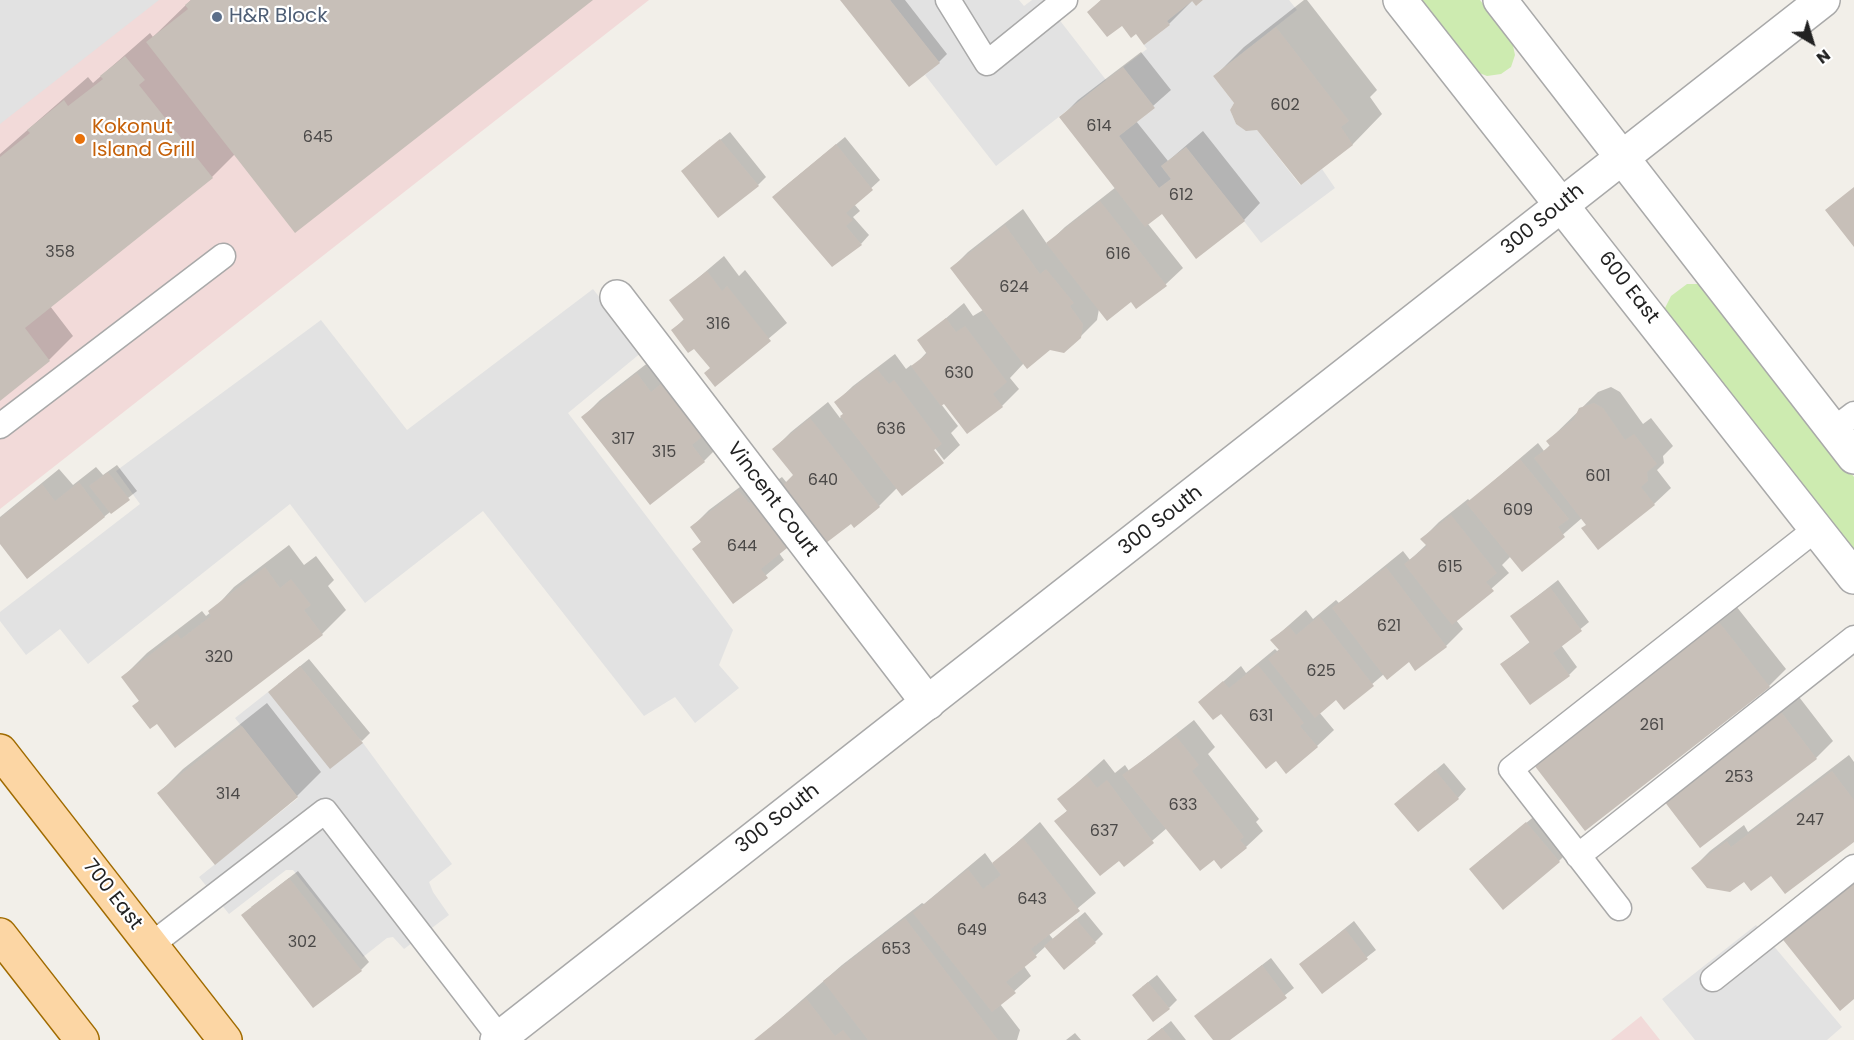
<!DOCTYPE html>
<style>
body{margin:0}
#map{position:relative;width:1854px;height:1040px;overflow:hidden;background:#f2efe9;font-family:Poppins,sans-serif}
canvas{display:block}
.north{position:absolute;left:1782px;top:12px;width:60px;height:60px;-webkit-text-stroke:4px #fff;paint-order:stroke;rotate:142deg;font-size:16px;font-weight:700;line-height:24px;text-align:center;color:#222}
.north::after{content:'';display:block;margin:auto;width:21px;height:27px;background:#222;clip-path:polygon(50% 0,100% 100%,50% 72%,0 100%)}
</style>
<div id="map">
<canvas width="1854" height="1040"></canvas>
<div class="north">N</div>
</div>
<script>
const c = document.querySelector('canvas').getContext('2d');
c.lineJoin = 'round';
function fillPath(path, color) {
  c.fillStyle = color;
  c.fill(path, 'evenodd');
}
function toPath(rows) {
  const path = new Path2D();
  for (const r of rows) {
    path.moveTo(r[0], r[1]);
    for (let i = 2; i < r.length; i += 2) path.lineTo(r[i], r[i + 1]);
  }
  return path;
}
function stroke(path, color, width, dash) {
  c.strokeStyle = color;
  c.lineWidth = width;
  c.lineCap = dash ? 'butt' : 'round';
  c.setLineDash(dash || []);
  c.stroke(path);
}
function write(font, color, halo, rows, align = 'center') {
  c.font = font + ' Poppins,sans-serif';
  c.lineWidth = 4.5;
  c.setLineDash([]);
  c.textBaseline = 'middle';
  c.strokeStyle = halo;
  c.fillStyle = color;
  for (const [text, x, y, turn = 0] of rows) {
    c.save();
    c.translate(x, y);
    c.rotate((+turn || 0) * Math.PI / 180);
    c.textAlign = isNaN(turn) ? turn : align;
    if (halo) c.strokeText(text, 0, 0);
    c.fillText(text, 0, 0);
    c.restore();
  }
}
const commercial = toPath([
 [0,0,649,0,0,509],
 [1641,1016,1660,1040,1611,1040]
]);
const grass = toPath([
 [1418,0,1480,0,1512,41,1515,55,1511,67,1501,74,1487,76,1474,71],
 [1687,284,1699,284,1711,291,1854,477,1854,558,1664,310,1671,296]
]);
const parking = toPath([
 [0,0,159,0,0,124],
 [890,0,1019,0,1024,6,1032,0,1044,0,1106,80,996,166,925,75,939,63],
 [1203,0,1289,0,1297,10,1213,76,1234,103,1230,110,1236,124,1246,130,1257,130,1300,185,1322,169,1335,188,1261,243,1186,147,1161,166,1171,179,1159,188,1119,136,1155,108,1123,67,1147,49,1144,45,1170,25,1167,21,1192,1,1196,6],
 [593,289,642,352,568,413,733,630,719,665,739,688,695,723,675,697,644,716,483,511,365,603,290,504,88,664,60,629,26,655,0,621,0,612,140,504,116,471,321,320,407,430],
 [268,692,363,743,452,864,429,882,433,892,449,915,404,949,393,937,387,938,363,957,293,870,286,870,229,914,199,877,298,798,235,718],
 [1756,925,1842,1027,1827,1040,1695,1040,1662,999]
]);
const shadow = toPath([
 [191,0,590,0,235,154,212,177,50,306,73,336,49,360,0,399,0,154,88,77,93,83,150,33,153,37],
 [842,0,905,0,947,54,939,62],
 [1101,0,1193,0,1169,24,1136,32,1122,24,1089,12],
 [1304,0,1307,0,1377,90,1370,97,1382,114,1353,144,1301,183,1215,76,1244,47],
 [1141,52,1171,90,1136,121,1168,161,1203,131,1260,203,1244,220,1162,212,1148,224,1183,268,1166,284,1137,307,1131,300,1099,309,1097,320,1080,337,1049,349,1024,363,1010,378,1019,389,1002,406,944,402,941,404,958,426,951,433,960,445,944,460,931,443,897,488,879,506,851,522,790,496,779,553,784,560,734,602,694,549,702,541,692,527,709,510,756,475,766,488,782,477,787,483,795,475,774,449,791,432,828,402,840,418,844,413,836,402,853,386,895,354,906,369,911,365,913,367,927,352,919,341,964,303,973,316,983,310,952,268,968,252,1023,209,1047,244,1065,227,1116,187,1061,117,1078,100],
 [730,132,766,177,758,185,691,163],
 [845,137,880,180,854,204,860,211,853,217,869,235,861,244,782,189],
 [724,256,739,276,745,270,787,323,715,384,712,368,694,347,673,330,685,318,671,301],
 [654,358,721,444,704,461,650,503,583,417,600,400],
 [1611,387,1620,392,1643,424,1651,418,1673,446,1663,456,1664,463,1657,470,1671,488,1654,504,1588,524,1582,518,1522,570,1511,556,1502,565,1509,573,1456,620,1463,629,1446,646,1409,660,1384,674,1344,708,1336,698,1319,712,1334,730,1317,746,1276,759,1221,712,1200,702,1241,666,1246,673,1275,649,1277,651,1280,649,1272,640,1306,610,1313,619,1336,600,1339,603,1403,551,1410,560,1427,544,1422,539,1439,522,1468,499,1470,501,1538,443,1544,451,1551,444,1548,441,1598,392],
 [117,465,137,491,27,577,0,541,0,517,59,469,73,485,96,467,103,475],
 [289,545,304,565,316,556,334,580,328,586,346,610,322,634,175,746,157,722,134,706,140,700,123,677,147,653,202,611,206,616,211,612,234,587],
 [1558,580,1589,622,1561,645,1577,667,1569,675,1502,664,1531,641,1512,616],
 [1736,606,1786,669,1769,686,1536,765],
 [309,659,370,733,362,741,278,684],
 [1796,693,1833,741,1816,758,1700,846,1663,798],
 [267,703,321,772,297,796,215,863,159,793,183,769],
 [1194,720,1215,747,1208,754,1259,819,1256,822,1263,831,1246,847,1215,858,1167,828,1124,865,1119,859,1056,821,1068,810,1059,799,1104,759,1115,773,1125,765,1129,771],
 [1849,755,1854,762,1854,840,1771,874,1744,880,1693,868,1710,851,1744,825,1748,832],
 [1444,763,1466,789,1458,798,1405,796],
 [1536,815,1567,853,1559,861,1479,861],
 [1040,822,1096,893,1048,933,1053,939,1085,912,1103,934,1095,942,1046,946,1024,966,1031,976,1000,1004,1020,1030,1017,1040,756,1040,842,965,922,903,924,904,985,853,993,864],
 [298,871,369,962,361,970,251,907],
 [1354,921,1376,950,1322,992,1301,964],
 [1271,958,1294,988,1228,1040,1215,1040,1196,1016],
 [1157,975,1177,1000,1169,1008,1142,987],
 [1171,1021,1186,1040,1147,1040],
 [1075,1033,1081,1040,1066,1040]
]);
const building = toPath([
 [191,0,593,0,295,233,146,42,188,9,185,5],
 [840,0,890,0,940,63,909,87],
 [1101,0,1203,0,1196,6,1192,1,1167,21,1170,25,1144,45,1136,34,1131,38,1122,26,1107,37,1087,12],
 [1276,27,1349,121,1341,127,1353,145,1301,185,1257,130,1246,131,1236,124,1230,110,1234,103,1213,76],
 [125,56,145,80,139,85,213,178,25,328,50,361,0,401,0,157,30,133,27,130,64,100,68,106,103,79,100,76],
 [1123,67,1155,108,1119,136,1159,188,1171,179,1161,166,1186,147,1245,221,1196,259,1162,214,1145,227,1059,117],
 [720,139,759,186,718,218,681,171],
 [836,144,873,190,846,213,853,220,846,226,862,245,832,267,772,197],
 [1854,187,1854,247,1825,210],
 [1100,201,1167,286,1136,309,1131,302,1107,321,1046,243],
 [1005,225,1040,274,1046,269,1074,303,1070,306,1083,324,1081,338,1064,353,1050,350,1027,369,950,268],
 [707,271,722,291,727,286,771,341,715,387,704,373,710,368,694,349,688,353,671,330,684,320,669,300],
 [946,318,956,332,965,326,1007,382,993,394,1003,407,967,434,944,404,941,406,911,366,927,354,917,340],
 [877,369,889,384,894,380,942,444,934,450,944,463,902,496,840,416,843,414,834,402],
 [637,373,651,392,662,383,703,436,692,445,705,462,650,505,581,417],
 [1594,403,1603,408,1625,440,1634,434,1657,464,1647,472,1648,481,1641,487,1655,505,1598,550,1581,528,1586,525,1534,458,1550,446,1546,441,1574,419,1579,408],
 [810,418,880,507,854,528,851,524,826,543,781,487,793,475,772,449],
 [1520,459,1569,519,1558,527,1565,537,1522,572,1466,503],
 [108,472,130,500,111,514,89,486],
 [79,482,105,517,27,579,0,544,0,518,42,484,55,501],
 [738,490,749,503,764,492,792,544,761,569,768,578,733,604,692,549,701,542,690,527],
 [1451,515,1497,573,1486,582,1494,591,1452,625,1404,564,1427,546,1420,539],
 [265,567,280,588,291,579,311,605,304,610,323,635,175,748,157,724,150,729,132,706,139,701,121,677,177,634,181,639,211,616,208,611],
 [1386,567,1447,647,1415,671,1409,662,1387,680,1332,608],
 [1550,587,1582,631,1553,653,1570,676,1530,705,1500,664,1530,643,1510,616],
 [1319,616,1374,686,1344,710,1336,700,1315,718,1268,659,1279,650,1270,640,1289,626,1296,635],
 [1719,622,1770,687,1585,831,1534,765],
 [1258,665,1304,723,1300,726,1318,747,1286,774,1276,761,1266,769,1221,714,1213,720,1198,702,1223,681,1229,688],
 [300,666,363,743,330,769,268,692],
 [1779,709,1817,759,1700,848,1661,797],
 [242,726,298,797,215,865,157,793],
 [1176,736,1199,765,1192,771,1244,837,1240,840,1247,848,1221,869,1214,860,1200,871,1122,775],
 [1435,770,1459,799,1418,832,1394,804],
 [1832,771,1854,800,1854,842,1785,894,1771,876,1751,891,1744,882,1730,892,1707,888,1691,868,1727,841,1731,847],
 [1087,775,1097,788,1107,780,1154,843,1124,867,1119,861,1100,876,1054,821,1067,811,1057,799],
 [1526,822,1560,862,1503,910,1469,869],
 [1023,838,1080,911,1031,949,1037,957,1006,982,1016,993,992,1012,913,913,968,869,983,889,1001,875,992,863],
 [289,878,362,971,313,1008,241,915],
 [1854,882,1854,999,1840,1011,1780,936],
 [905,918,998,1040,868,1040,823,981],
 [1076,919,1096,943,1064,970,1044,946],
 [1345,929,1368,959,1322,994,1299,964],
 [1262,965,1287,998,1230,1040,1213,1040,1194,1016],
 [1148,982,1170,1009,1153,1022,1132,995],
 [806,998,835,1036,843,1030,851,1040,754,1040],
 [1162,1028,1172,1040,1147,1040]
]);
const service = toPath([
 [948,0,987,63,1065,0],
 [0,426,223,256],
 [1833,430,1854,414],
 [1578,856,1854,638],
 [1619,908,1511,769,1816,529],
 [151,945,325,811,500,1038],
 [1713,979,1854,867]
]);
const minor = toPath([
 [1400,0,1854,577],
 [1500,0,1854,457],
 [617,297,928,703]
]);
const tertiary = toPath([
 [497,1040,1823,0]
]);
const primary = toPath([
 [0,751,225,1040],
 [0,935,82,1040]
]);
const markers = [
 [217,17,6,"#5c6f8a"],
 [80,139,6,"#e8710a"]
];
const numberNames = [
 ["602",1285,106],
 ["614",1099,127],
 ["645",318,138],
 ["612",1181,196],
 ["358",60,253],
 ["616",1118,255],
 ["624",1014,288],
 ["316",718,325],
 ["630",959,374],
 ["636",891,430],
 ["317",623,440],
 ["315",664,453],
 ["601",1598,477],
 ["640",823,481],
 ["609",1518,511],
 ["644",742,547],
 ["615",1450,568],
 ["621",1389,627],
 ["320",219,658],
 ["625",1321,672],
 ["631",1261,717],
 ["261",1652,726],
 ["253",1739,778],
 ["314",228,795],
 ["633",1183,806],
 ["247",1810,821],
 ["637",1104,832],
 ["643",1032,900],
 ["649",972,931],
 ["302",302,943],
 ["653",896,950]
];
const serviceNames = [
 ["H&R Block",229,17]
];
const foodNames = [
 ["Kokonut",92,128],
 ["Island Grill",92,151]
];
const streetNames = [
 ["300 South",1543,220,-39],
 ["600 East",1628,288,52],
 ["Vincent Court",772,500,53],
 ["300 South",1161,521,-38],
 ["300 South",778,819,-38],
 ["700 East",112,895,52]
];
fillPath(commercial, '#f2dad9');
fillPath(grass, '#cdebb0');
fillPath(parking, '#e2e2e2');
fillPath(shadow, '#0003');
fillPath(building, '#c7bfb8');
stroke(service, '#a9a9a9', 27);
stroke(minor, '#a9a9a9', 36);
stroke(tertiary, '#a9a9a9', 36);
stroke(primary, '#a06b00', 36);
stroke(service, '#fff', 24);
stroke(minor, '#fff', 33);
stroke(tertiary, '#fff', 33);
stroke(primary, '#fcd6a4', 33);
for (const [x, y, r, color] of markers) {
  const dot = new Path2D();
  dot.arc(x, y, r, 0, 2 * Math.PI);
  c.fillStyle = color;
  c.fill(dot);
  stroke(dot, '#fff', 2);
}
write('16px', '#4b4948', null, numberNames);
write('20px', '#4e5e75', '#fff', serviceNames, 'left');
write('20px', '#c56008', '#fff', foodNames, 'left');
write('20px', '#222', '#fff', streetNames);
</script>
